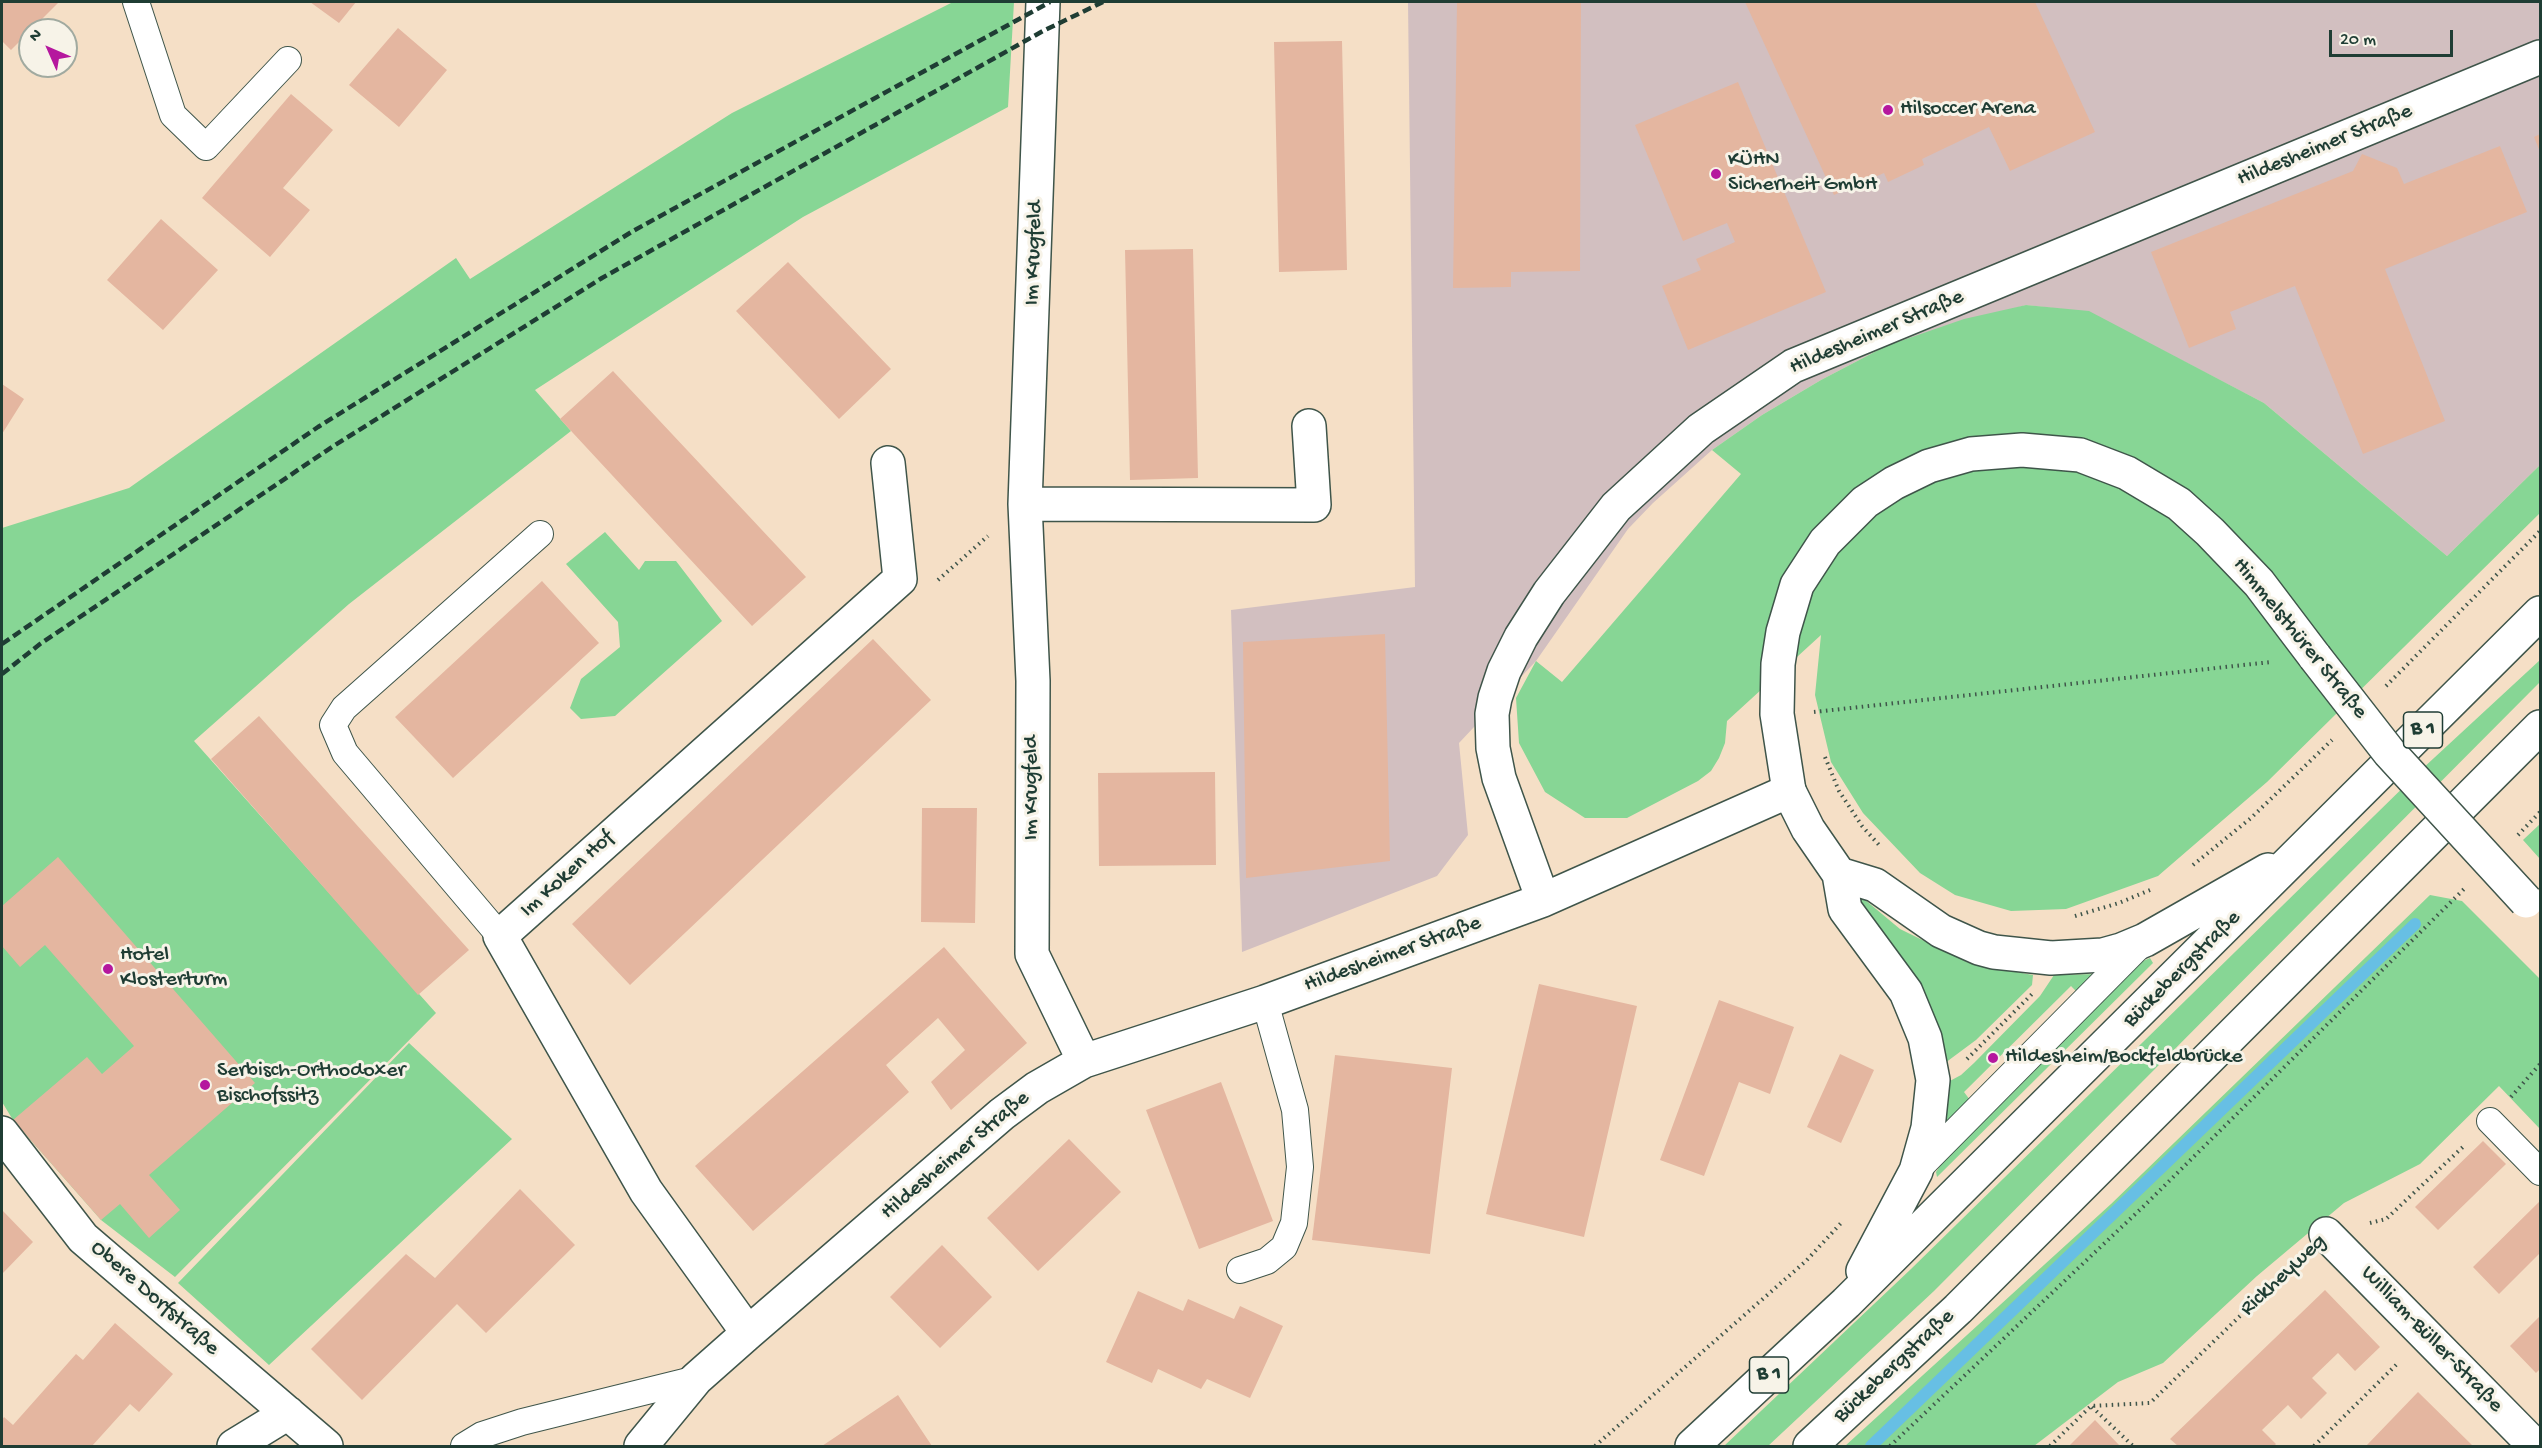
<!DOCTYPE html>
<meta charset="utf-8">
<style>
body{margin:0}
#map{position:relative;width:2542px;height:1448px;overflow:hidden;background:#f5dfc6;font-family:"Gochi Hand",sans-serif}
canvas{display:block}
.frame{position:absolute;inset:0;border:3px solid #1f3d34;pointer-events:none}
.north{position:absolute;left:18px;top:18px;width:60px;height:60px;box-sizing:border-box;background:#f7f3e8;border:2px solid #a1aaa0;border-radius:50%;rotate:315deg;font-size:16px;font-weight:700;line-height:24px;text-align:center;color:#1f3d34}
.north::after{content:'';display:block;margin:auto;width:21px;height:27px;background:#b5179e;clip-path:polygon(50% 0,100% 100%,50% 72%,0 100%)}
.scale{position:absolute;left:2329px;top:30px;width:124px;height:27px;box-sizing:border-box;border:3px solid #1f3d34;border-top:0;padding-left:8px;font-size:18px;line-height:21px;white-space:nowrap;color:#1f3d34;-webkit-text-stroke:4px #f7f3e8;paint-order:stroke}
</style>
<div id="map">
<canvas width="2542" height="1448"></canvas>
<div class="frame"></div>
<div class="north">N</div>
<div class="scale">20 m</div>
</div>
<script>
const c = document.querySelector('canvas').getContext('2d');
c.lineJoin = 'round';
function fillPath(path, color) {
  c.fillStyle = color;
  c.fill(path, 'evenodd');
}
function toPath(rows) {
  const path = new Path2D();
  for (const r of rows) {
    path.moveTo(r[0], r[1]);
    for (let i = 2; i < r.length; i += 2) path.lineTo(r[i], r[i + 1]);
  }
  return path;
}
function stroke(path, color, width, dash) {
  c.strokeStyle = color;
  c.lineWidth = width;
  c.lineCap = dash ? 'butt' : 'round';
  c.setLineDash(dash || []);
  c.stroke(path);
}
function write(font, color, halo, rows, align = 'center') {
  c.font = font + ' "Gochi Hand",sans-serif';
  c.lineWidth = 6;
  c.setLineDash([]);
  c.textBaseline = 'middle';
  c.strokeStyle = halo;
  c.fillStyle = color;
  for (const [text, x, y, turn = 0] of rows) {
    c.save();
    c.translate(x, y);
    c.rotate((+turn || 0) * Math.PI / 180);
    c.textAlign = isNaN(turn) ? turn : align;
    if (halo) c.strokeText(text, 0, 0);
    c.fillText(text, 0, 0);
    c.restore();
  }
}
const industrial = toPath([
 [1408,2,2540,2,2540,465,2447,556,2264,403,2089,312,2026,305,1886,346,1821,380,1762,415,1712,450,1653,503,1628,529,1536,661,1459,743,1468,835,1437,876,1242,952,1231,610,1415,587]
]);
const green = toPath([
 [953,2,1014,2,1008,107,803,217,535,390,571,431,349,604,194,741,436,1013,175,1277,101,1220,13,1120,2,1102,2,528,129,488,456,258,470,279,732,113],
 [2026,305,2089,311,2264,403,2447,556,2540,465,2540,513,2267,782,2158,876,2066,909,2011,911,1955,895,1920,873,1863,813,1831,762,1815,695,1821,635,1727,721,1725,743,1719,758,1711,771,1698,781,1627,818,1585,818,1545,792,1519,743,1516,698,1536,661,1562,682,1741,474,1712,450,1762,415,1821,380,1886,346,1964,319],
 [605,532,639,570,645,561,676,561,722,621,615,716,581,719,570,708,581,679,620,647,618,622,566,564],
 [2540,660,2540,682,1934,1291,1768,1446,1724,1446,1911,1269,2421,770],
 [2540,824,2540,859,2523,840],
 [1858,894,1900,929,1969,963,2033,975,2032,985,1976,1040,1945,1063,1920,993,1890,941,1852,901],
 [2430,895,2462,901,2540,979,2540,1129,2499,1086,2420,1164,2344,1203,2257,1276,2163,1363,2118,1382,2034,1446,1845,1446,2111,1204],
 [2150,958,2153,963,1937,1177,1936,1172,1952,1148,2109,990,2143,961],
 [2097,974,2078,993,2071,986,1964,1092,1970,1100,1946,1123,1948,1082,1961,1075,1974,1063,2040,996,2054,975],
 [409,1043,512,1139,269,1365,178,1283]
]);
const stream = toPath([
 [1871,1446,2415,924]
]);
const building = toPath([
 [2,2,59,2,11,50,2,41],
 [310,2,356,2,339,23],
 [1457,2,1581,2,1580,271,1511,272,1511,287,1453,288],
 [1745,2,2035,2,2095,132,2010,171,1989,127,1922,159,1924,165,1888,182,1884,173,1834,195],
 [398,28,447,70,399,127,349,85],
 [1342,41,1347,270,1279,272,1274,42],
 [1738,82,1826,292,1688,350,1662,286,1701,270,1696,259,1735,242,1727,223,1683,241,1635,125],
 [291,94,333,130,283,188,310,210,270,257,202,198],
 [2540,134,2540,152,2534,137],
 [2500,146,2527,212,2385,269,2445,421,2363,454,2295,286,2230,312,2236,329,2189,348,2151,252,2353,171,2362,154,2397,168,2404,184],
 [161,219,218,270,163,330,107,280],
 [1193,249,1198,478,1130,480,1125,250],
 [788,262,891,369,839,419,736,311],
 [613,371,806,577,752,626,560,419],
 [2,384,24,399,2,434],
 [542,581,599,643,453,778,395,717],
 [1385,634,1390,861,1246,878,1243,642],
 [873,639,931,700,630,985,572,924],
 [259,716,469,950,418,995,211,759],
 [1215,772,1216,865,1099,866,1098,773],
 [922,808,977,808,975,923,921,922],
 [58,857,255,1083,149,1175,180,1210,149,1238,120,1204,101,1220,13,1120,87,1057,102,1074,134,1046,45,945,20,967,2,946,2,906],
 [944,947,1027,1043,951,1110,931,1082,965,1050,938,1018,886,1065,909,1092,753,1231,695,1166],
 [1539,984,1637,1006,1584,1237,1486,1214],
 [1719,1000,1794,1027,1770,1094,1739,1082,1704,1176,1660,1160],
 [1840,1054,1874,1070,1841,1143,1807,1127],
 [1335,1055,1452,1068,1430,1254,1312,1240],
 [1221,1082,1273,1221,1199,1249,1146,1110],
 [1069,1139,1121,1192,1038,1271,987,1218],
 [2483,1141,2506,1164,2438,1230,2415,1207],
 [520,1189,575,1245,486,1333,457,1304,362,1400,311,1349,406,1254,435,1278],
 [2540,1201,2540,1253,2499,1294,2473,1267],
 [2,1210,33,1242,2,1274],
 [942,1245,992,1297,940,1348,890,1297],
 [2325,1290,2380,1347,2355,1371,2338,1353,2312,1378,2327,1393,2301,1419,2288,1405,2262,1430,2276,1444,2274,1446,2178,1446,2170,1439],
 [1138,1291,1183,1311,1188,1299,1234,1319,1240,1306,1283,1326,1250,1398,1207,1379,1201,1389,1158,1369,1152,1383,1106,1362],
 [2540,1316,2540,1369,2536,1373,2510,1346],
 [115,1323,173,1374,139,1412,130,1404,92,1446,2,1446,2,1420,4,1417,13,1425,76,1354,83,1360],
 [2418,1392,2473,1446,2366,1446],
 [898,1395,932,1446,822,1446],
 [2095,1420,2120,1446,2070,1445]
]);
const path = toPath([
 [938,580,988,536],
 [2386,686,2540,531],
 [1814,712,2271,662],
 [1825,757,1839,791,1862,826,1879,845],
 [2518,835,2540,812],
 [2193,865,2251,818,2332,740],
 [2075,916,2119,903,2150,890],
 [1967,1059,2032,994],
 [2511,1097,2540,1064],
 [2370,1223,2386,1219,2465,1145],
 [2092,1407,2133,1446],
 [1595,1446,1806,1261,1842,1222],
 [1890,1446,2146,1204,2464,889],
 [2050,1446,2091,1406,2150,1403,2299,1259],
 [2314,1446,2398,1363]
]);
const lane = toPath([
 [136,2,173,115,206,147,288,60],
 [500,936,345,753,333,725,344,708,540,534],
 [2490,1121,2540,1172],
 [1918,1169,2142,943],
 [1240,1270,1267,1261,1284,1247,1294,1223,1300,1167,1295,1110,1265,1002],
 [464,1446,482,1435,522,1422,696,1379]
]);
const street = toPath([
 [1043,2,1025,504,1033,681,1032,954,1084,1061],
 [1025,504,1314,505,1309,426],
 [1543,900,1499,778,1493,748,1492,714,1495,698,1504,671,1521,637,1549,593,1616,507,1701,429,1793,366,2540,57],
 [2,1133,83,1238,326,1446],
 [2326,1234,2535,1446],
 [748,1333,646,1191,500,936,900,579,888,463],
 [234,1446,288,1413],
 [641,1446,696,1379,748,1333,1002,1114,1037,1088,1084,1061,1265,1002,1543,900,1789,791]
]);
const secondary = toPath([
 [1789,791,1777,714,1778,664,1783,632,1797,585,1825,542,1865,502,1894,483,1929,466,1971,454,2022,450,2080,455,2127,473,2179,504,2210,532,2259,583,2315,657]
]);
const highway = toPath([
 [1789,791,1808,829,1839,874,1845,909,1906,992,1925,1038,1933,1080,1928,1128,1916,1171,1863,1271],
 [1839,874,1875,885,1941,931,1979,948,1994,952,2051,958,2103,955,2121,950,2145,940,2268,870],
 [1692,1446,1846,1303,2540,613],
 [1810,1446,1958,1309,2540,727]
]);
const rail = toPath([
 [2,644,318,427,633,231,1050,2],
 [2,674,40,644,332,447,602,278,1043,31,1103,2]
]);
const secondaryBridge = toPath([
 [2315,657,2389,752,2526,901]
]);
const markers = [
 [1888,110,6,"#b5179e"],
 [1716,174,6,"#b5179e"],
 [108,969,6,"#b5179e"],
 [1993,1058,6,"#b5179e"],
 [205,1085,6,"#b5179e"]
];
const shields = [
 [2423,730,39],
 [1769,1375,39]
];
const shieldNames = [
 ["B 1",2423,730],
 ["B 1",1769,1375]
];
const poiNames = [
 ["Hilsoccer Arena",1900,110],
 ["KÜHN",1728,161],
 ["Sicherheit GmbH",1728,186],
 ["Hotel",120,956],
 ["Klosterturm",120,981],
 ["Hildesheim/Bockfeldbrücke",2005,1058],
 ["Serbisch-Orthodoxer",217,1072],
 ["Bischofssitz",217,1097]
];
const streetNames = [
 ["Hildesheimer Straße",2325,146,-22],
 ["Im Krugfeld",1035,253,-88],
 ["Hildesheimer Straße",1877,333,-23],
 ["Himmelsthürer Straße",2299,639,51],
 ["Im Krugfeld",1033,788,-90],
 ["Im Koken Hof",568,875,-42],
 ["Hildesheimer Straße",1393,955,-20],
 ["Bückebergstraße",2183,970,-45],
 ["Hildesheimer Straße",956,1156,-40],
 ["Rickheyweg",2284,1276,-43],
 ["Obere Dorfstraße",154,1299,41],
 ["William-Büller-Straße",2431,1340,46],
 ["Bückebergstraße",1895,1367,-43]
];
fillPath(industrial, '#d2bfc0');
fillPath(green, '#87d695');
stroke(stream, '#67bfe4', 12);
fillPath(building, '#e4b6a0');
stroke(lane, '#3f554a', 28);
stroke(street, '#3f554a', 36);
stroke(secondary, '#3f554a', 36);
stroke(highway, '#3f554a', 36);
stroke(path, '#3f554a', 4, [1.5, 4.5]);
stroke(lane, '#fff', 26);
stroke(street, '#fff', 33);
stroke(secondary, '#fff', 33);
stroke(highway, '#fff', 33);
stroke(rail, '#1f3d34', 4.5, [9, 4.5]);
stroke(secondaryBridge, '#3f554a', 36, []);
stroke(secondaryBridge, '#fff', 33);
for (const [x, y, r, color] of markers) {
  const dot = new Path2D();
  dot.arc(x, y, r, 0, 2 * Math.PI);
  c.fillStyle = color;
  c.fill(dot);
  stroke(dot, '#f7f3e8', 2);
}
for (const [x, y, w] of shields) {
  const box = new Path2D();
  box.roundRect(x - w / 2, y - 18, w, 36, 4.5);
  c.fillStyle = '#f7f3e8';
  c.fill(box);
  stroke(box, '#1f3d34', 1.5);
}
write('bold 21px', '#1f3d34', null, shieldNames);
write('22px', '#1f3d34', '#f7f3e8', poiNames, 'left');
write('22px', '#1f3d34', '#f7f3e8', streetNames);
</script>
